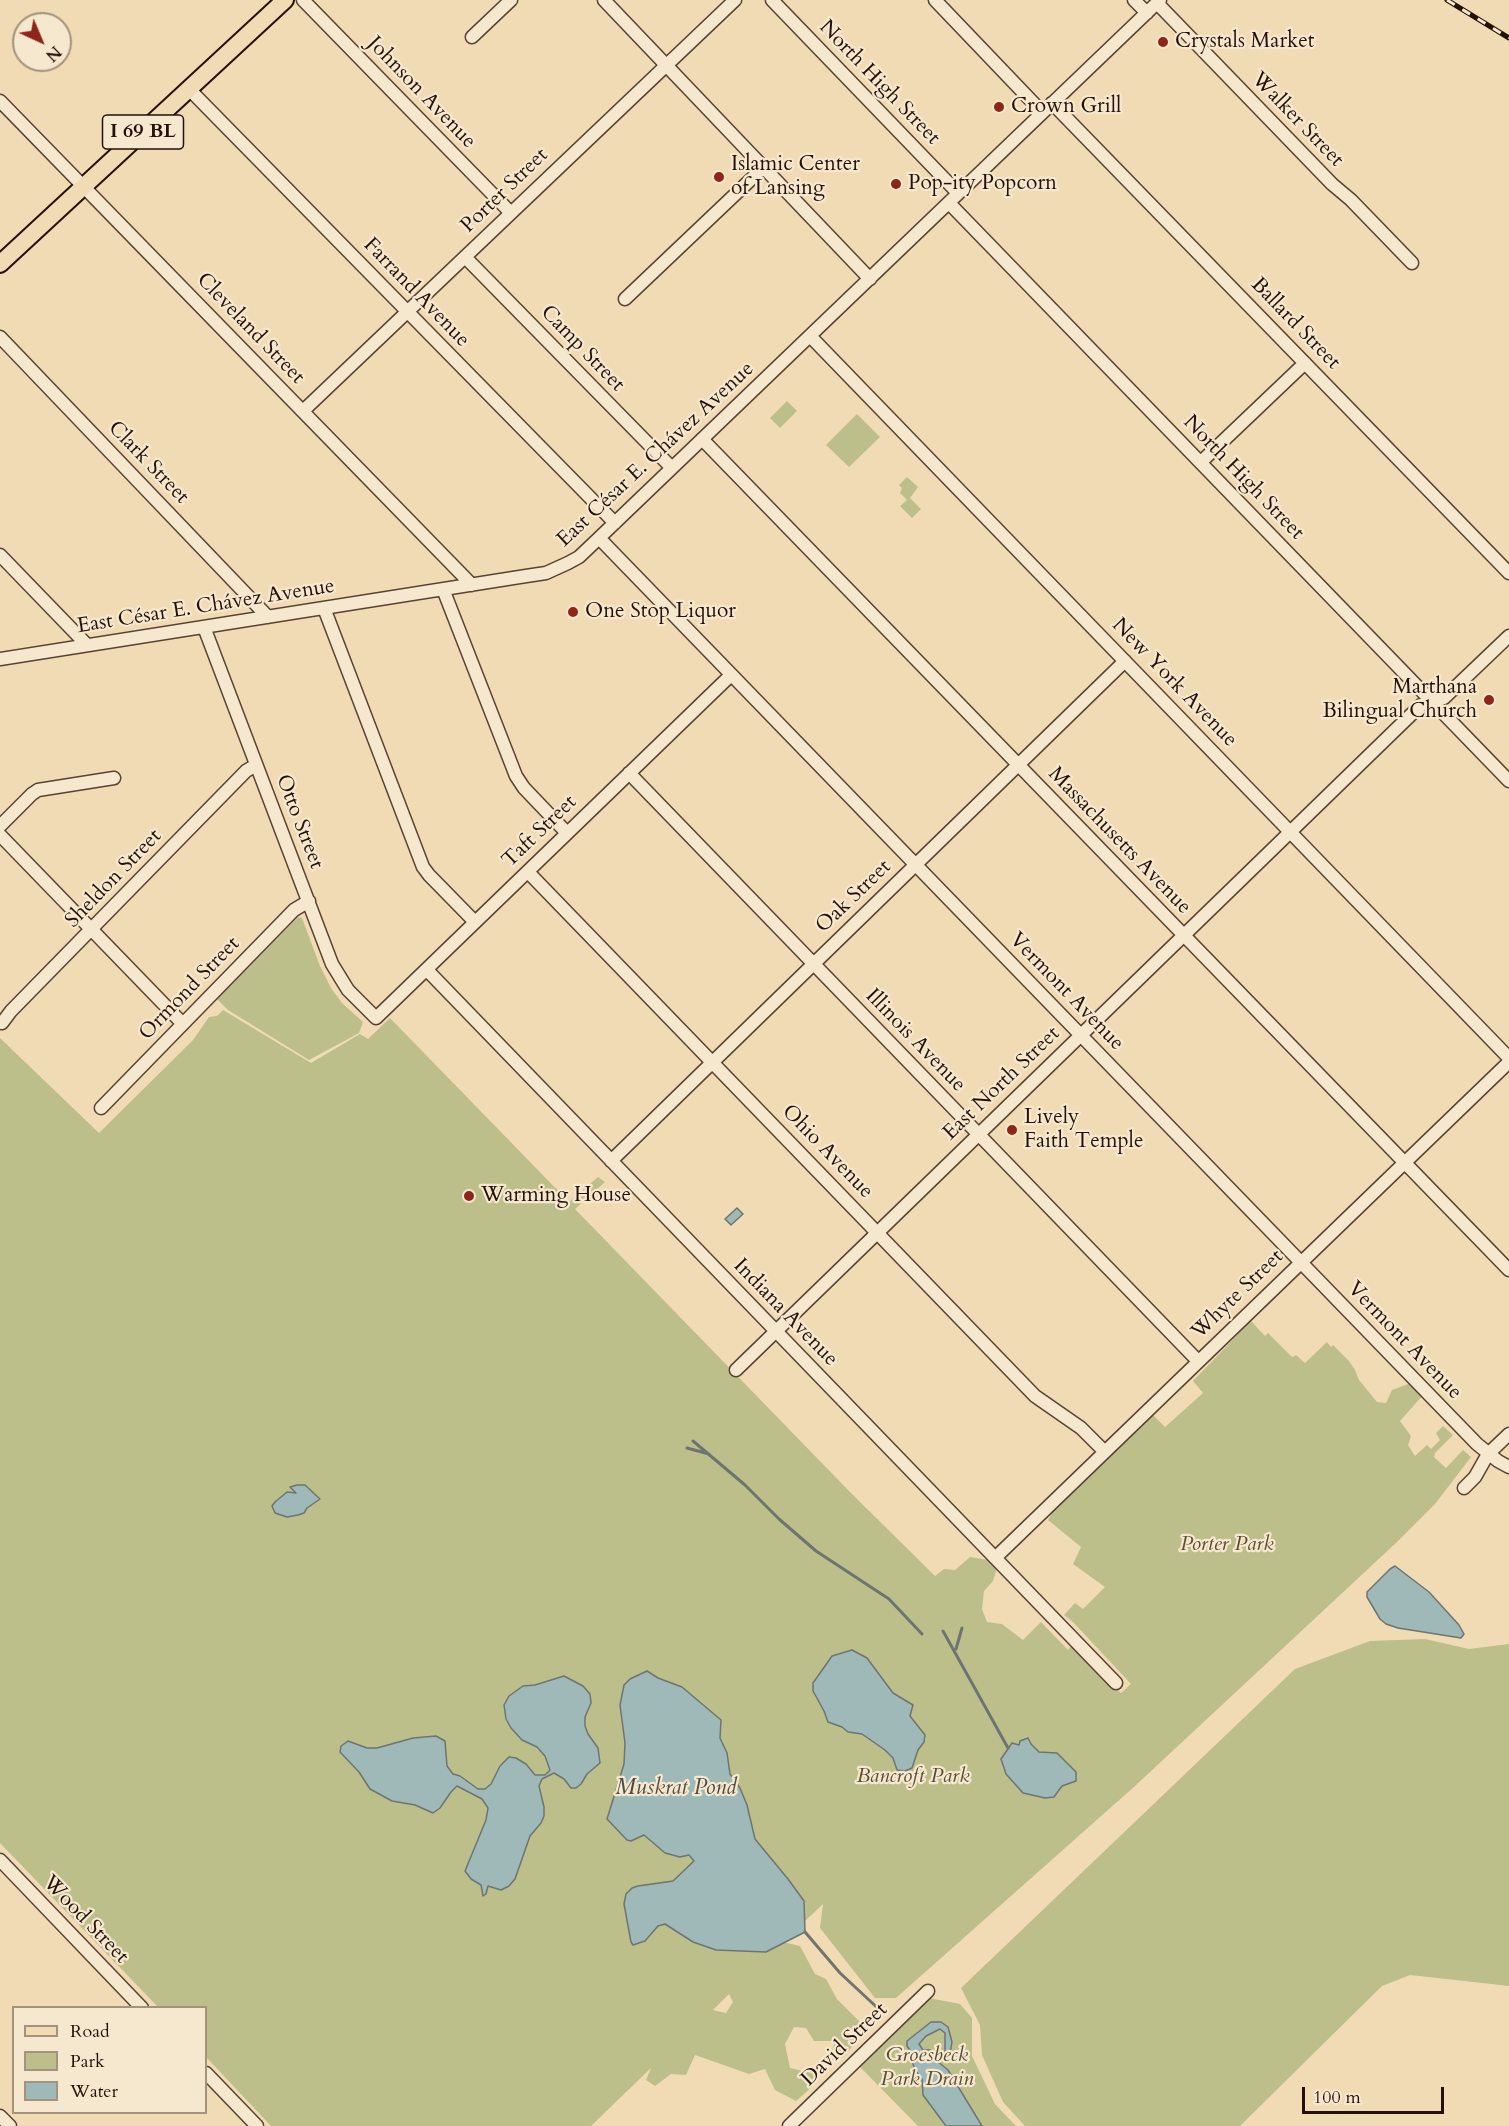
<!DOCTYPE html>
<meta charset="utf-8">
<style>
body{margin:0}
#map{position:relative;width:1509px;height:2126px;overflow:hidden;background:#f1dbb4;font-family:Cardo,serif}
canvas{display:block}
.legend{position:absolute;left:12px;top:2006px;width:195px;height:108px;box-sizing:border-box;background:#f6e8ce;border:2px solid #a2927e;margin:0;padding:8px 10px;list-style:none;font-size:18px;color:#251007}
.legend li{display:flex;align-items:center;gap:12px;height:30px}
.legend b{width:30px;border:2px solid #a2927e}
.north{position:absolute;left:12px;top:12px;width:60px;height:60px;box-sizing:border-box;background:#f6e8ce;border:2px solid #a2927e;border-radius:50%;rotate:136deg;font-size:16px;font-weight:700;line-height:24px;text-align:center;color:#251007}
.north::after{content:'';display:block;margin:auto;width:21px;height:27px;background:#8f2418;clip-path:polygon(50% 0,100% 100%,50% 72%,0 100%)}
.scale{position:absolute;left:1302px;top:2087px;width:142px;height:27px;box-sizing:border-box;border:3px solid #251007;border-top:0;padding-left:8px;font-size:18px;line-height:21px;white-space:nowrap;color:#251007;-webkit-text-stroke:4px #f6e8ce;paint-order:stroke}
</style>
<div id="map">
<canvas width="1509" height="2126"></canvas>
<ul class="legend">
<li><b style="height:8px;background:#f1dbb4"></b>Road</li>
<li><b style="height:16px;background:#bdbf8b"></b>Park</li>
<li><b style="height:16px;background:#9fb8b8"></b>Water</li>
</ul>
<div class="north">N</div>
<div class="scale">100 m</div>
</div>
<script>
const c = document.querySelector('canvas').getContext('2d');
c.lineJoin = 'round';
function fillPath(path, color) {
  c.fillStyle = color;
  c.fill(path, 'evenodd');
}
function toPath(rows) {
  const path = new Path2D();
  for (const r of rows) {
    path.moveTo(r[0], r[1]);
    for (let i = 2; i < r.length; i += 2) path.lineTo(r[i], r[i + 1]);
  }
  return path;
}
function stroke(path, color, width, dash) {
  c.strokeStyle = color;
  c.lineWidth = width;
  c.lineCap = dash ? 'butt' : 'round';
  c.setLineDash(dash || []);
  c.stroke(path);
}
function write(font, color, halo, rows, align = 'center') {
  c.font = font + ' Cardo,serif';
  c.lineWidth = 4.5;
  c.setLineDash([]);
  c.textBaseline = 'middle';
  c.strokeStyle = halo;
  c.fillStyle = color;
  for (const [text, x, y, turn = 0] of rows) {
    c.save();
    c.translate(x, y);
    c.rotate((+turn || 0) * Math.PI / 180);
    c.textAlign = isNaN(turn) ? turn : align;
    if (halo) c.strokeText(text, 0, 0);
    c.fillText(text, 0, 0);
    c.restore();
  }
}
const green = toPath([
 [787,401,797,411,780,428,770,418],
 [857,414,880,437,849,467,826,445],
 [907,477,918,487,910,498,921,509,912,518,900,506,907,500,900,493,902,488,899,485],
 [298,917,302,918,320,966,331,988,342,1003,363,1022,359,1033,309,1060,228,1010,217,999],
 [223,1010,311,1063,360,1034,368,1039,390,1018,569,1202,598,1177,605,1182,575,1209,851,1493,935,1576,944,1569,955,1570,970,1557,988,1560,997,1568,993,1581,984,1591,982,1609,987,1622,1002,1624,1023,1640,1041,1622,1068,1650,1072,1645,1121,1693,1131,1684,1073,1622,1064,1615,1075,1603,1083,1609,1105,1587,1073,1564,1081,1547,1048,1520,1053,1511,1152,1414,1165,1427,1203,1393,1193,1381,1251,1321,1265,1336,1268,1333,1292,1357,1296,1355,1305,1363,1327,1342,1331,1347,1333,1345,1349,1361,1355,1370,1359,1380,1377,1402,1386,1403,1392,1390,1411,1383,1423,1395,1400,1421,1411,1436,1408,1445,1415,1456,1427,1445,1431,1449,1440,1440,1436,1433,1443,1426,1453,1435,1435,1453,1434,1457,1446,1468,1463,1450,1471,1457,1435,1504,1397,1542,1135,1786,896,1998,875,1998,820,1928,823,1904,783,1942,800,1946,815,1974,826,1979,837,1999,859,2021,859,2038,844,2057,832,2060,834,2041,814,2041,806,2028,794,2027,785,2044,790,2068,816,2074,812,2087,796,2101,775,2090,765,2069,749,2074,695,2055,686,2075,671,2074,655,2086,646,2080,651,2068,591,2126,271,2126,206,2057,206,2008,158,2007,0,1843,0,1038,99,1133,193,1040,209,1017,217,1016],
 [729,1994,733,2002,726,2013,713,2010],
 [1425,1639,1469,1649,1509,1644,1509,1986,1410,1975,1382,1986,1240,2126,1025,2126,1003,2102,982,2055,980,2025,961,1988,1295,1669,1370,1641],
 [929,1998,960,2004,972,2018,972,2056,995,2104,1016,2126,918,2126,860,2067]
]);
const water = toPath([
 [737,1208,743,1214,731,1225,725,1219,737,1208],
 [297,1485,305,1485,320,1499,307,1508,304,1513,298,1515,287,1517,275,1513,272,1506,275,1502,287,1492,296,1493,290,1487,297,1485],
 [1395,1566,1429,1592,1459,1625,1464,1634,1461,1638,1398,1628,1386,1624,1380,1619,1367,1597,1367,1592,1390,1569,1395,1566],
 [852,1650,867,1658,893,1693,913,1705,910,1716,925,1735,924,1742,918,1750,912,1768,905,1771,897,1770,893,1758,885,1750,862,1734,848,1732,842,1727,828,1722,824,1711,813,1691,813,1683,832,1656,852,1650],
 [647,1671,658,1678,682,1687,721,1720,720,1738,727,1753,730,1774,740,1788,747,1805,755,1839,788,1879,804,1901,805,1932,766,1952,716,1950,693,1942,665,1924,658,1926,645,1941,633,1945,631,1942,624,1904,626,1894,632,1888,638,1886,673,1881,694,1861,689,1855,680,1857,665,1853,644,1835,631,1841,627,1840,607,1819,624,1764,625,1743,620,1705,624,1685,630,1679,647,1671],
 [564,1676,583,1686,590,1694,591,1703,585,1717,585,1726,588,1734,598,1748,600,1763,587,1774,581,1784,576,1788,571,1788,564,1779,554,1773,542,1779,539,1786,544,1807,544,1816,541,1823,530,1836,515,1879,509,1886,501,1890,488,1886,486,1894,483,1896,481,1885,471,1879,465,1871,486,1820,488,1808,482,1799,457,1786,451,1792,440,1808,433,1813,415,1805,392,1801,370,1789,359,1772,340,1752,341,1746,348,1741,367,1748,377,1748,413,1738,436,1736,445,1741,447,1766,453,1774,460,1776,478,1789,485,1789,491,1784,500,1766,509,1757,516,1758,526,1764,535,1775,545,1775,550,1770,545,1756,537,1747,522,1740,511,1728,506,1719,504,1705,509,1696,523,1686,535,1685,564,1676],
 [1028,1738,1031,1744,1039,1752,1057,1753,1076,1772,1076,1781,1062,1786,1054,1797,1045,1798,1023,1793,1006,1774,1001,1759,1012,1743,1019,1745,1020,1741,1028,1738],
 [931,2022,941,2022,948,2027,952,2042,950,2054,945,2054,945,2033,940,2029,926,2036,919,2044,923,2050,930,2050,934,2053,937,2061,948,2070,982,2126,946,2126,923,2095,922,2079,915,2070,912,2061,914,2056,907,2046,907,2041,931,2022]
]);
const stream = toPath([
 [693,1441,745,1485,779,1519,816,1551,889,1599,922,1634],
 [687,1448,709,1454],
 [943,1631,1008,1748],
 [956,1649,962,1628],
 [805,1932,840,1973,883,2013]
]);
const minor = toPath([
 [303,0,511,213],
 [604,0,870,279],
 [772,0,958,193],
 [935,0,1042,112],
 [1134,0,1147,13],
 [1157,3,1332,184,1351,200,1412,263],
 [472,37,511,0],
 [189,89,615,523],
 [0,101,472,585],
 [1052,103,1509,573],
 [949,203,1509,781],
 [465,257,672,468],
 [625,299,764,167],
 [810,336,1509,1058],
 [0,337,268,617],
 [303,411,735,0],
 [702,439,1509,1270],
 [1201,462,1305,363],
 [599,538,1477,1444,1498,1461,1509,1467],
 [0,555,87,645],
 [443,589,516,776,524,788,567,833],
 [324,608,423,867,429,875,475,922],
 [204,627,332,964,348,990,376,1018,731,675],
 [0,659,526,576,546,573,568,563,579,557,599,538,1160,0],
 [629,773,1198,1361],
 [0,826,32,794,38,790,114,778],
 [0,835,183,1024],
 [528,872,1035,1396,1081,1428,1105,1452],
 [427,970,1116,1683],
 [2,1023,11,1011,246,771,256,765],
 [101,1108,294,910,309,901],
 [611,1161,1125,661],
 [736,1370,1421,705,1444,698,1509,636],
 [1464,1488,1475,1477,1488,1454,1509,1434],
 [995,1558,1509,1062],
 [0,1860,142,2008],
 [206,2073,257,2126],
 [0,2116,10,2126],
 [789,2126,928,1991]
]);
const major = toPath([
 [0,264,285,0]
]);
const rail = toPath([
 [1447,0,1509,38]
]);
const markers = [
 [1163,42,6,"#8f2418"],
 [999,107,6,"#8f2418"],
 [719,177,6,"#8f2418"],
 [896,184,6,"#8f2418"],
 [573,612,6,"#8f2418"],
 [1489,700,6,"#8f2418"],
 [1012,1130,6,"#8f2418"],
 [469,1196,6,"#8f2418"]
];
const shields = [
 [143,132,81]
];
const shieldNames = [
 ["I 69 BL",143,132]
];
const poiNames = [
 ["Crystals Market",1175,42],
 ["Crown Grill",1011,107],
 ["Islamic Center",731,165],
 ["of Lansing",731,189],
 ["Pop-ity Popcorn",908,184],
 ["One Stop Liquor",585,612],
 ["Marthana",1477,688,"right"],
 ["Bilingual Church",1477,712,"right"],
 ["Lively",1024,1118],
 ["Faith Temple",1024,1142],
 ["Warming House",481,1196]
];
const streetNames = [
 ["North High Street",879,83,46],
 ["Johnson Avenue",421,93,46],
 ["Walker Street",1297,120,46],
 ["Porter Street",505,191,-44],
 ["Farrand Avenue",416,293,46],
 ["Ballard Street",1295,324,46],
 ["Cleveland Street",250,329,46],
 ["Camp Street",582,349,46],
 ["East César E. Chávez Avenue",656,455,-43],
 ["Clark Street",148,463,46],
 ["North High Street",1243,478,46],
 ["East César E. Chávez Avenue",206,607,-9],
 ["New York Avenue",1174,683,46],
 ["Otto Street",299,822,69],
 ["Taft Street",540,832,-44],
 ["Massachusetts Avenue",1119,841,46],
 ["Sheldon Street",114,879,-46],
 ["Oak Street",854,897,-44],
 ["Ormond Street",190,989,-46],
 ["Vermont Avenue",1066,992,46],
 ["Illinois Avenue",915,1041,46],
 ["East North Street",1002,1084,-44],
 ["Ohio Avenue",827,1152,46],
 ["Whyte Street",1238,1295,-44],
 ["Indiana Avenue",785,1313,46],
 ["Vermont Avenue",1404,1341,46],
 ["Wood Street",85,1920,46],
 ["David Street",845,2045,-44]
];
const parkNames = [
 ["Porter Park",1227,1545],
 ["Bancroft Park",913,1777],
 ["Groesbeck",927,2056],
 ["Park Drain",927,2080]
];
const waterNames = [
 ["Muskrat Pond",676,1789]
];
fillPath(green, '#bdbf8b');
fillPath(water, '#9fb8b8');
stroke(water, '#6e7571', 1.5);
stroke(stream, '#6e7571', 3);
stroke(minor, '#584332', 15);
stroke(major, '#251007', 20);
stroke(minor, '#f6e8ce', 12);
stroke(major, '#f1dbb4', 16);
stroke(rail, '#251007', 5);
stroke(rail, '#f6e8ce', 3, [9]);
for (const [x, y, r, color] of markers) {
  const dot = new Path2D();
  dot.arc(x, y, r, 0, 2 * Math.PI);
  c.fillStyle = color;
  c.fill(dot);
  stroke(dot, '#f6e8ce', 2);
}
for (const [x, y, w] of shields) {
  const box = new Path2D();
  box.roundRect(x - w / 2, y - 17, w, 34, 4.5);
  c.fillStyle = '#f6e8ce';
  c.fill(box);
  stroke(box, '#251007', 1.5);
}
write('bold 20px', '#251007', null, shieldNames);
write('21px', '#251007', '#f6e8ce', poiNames, 'left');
write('21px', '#251007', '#f6e8ce', streetNames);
write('italic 21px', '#5a4d35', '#f6e8ce', parkNames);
write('italic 22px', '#504b45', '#f6e8ce', waterNames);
</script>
